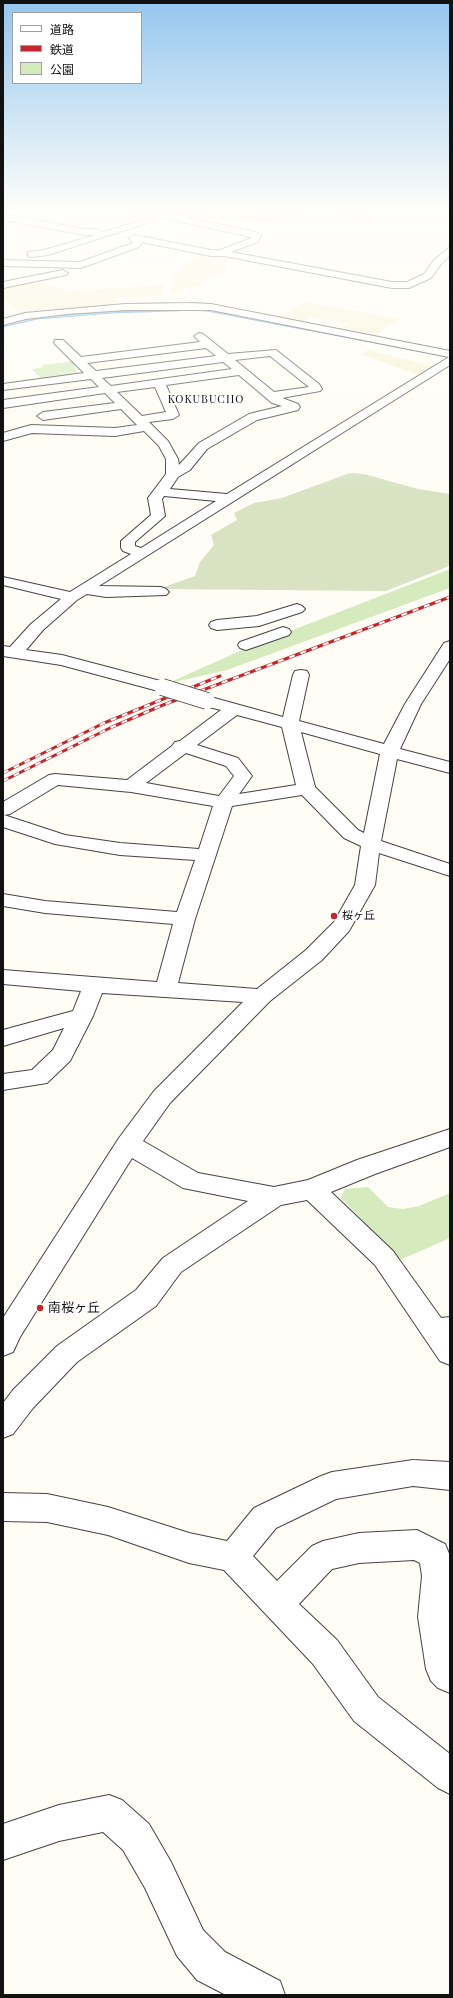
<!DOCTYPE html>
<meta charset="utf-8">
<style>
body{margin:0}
#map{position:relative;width:453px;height:1998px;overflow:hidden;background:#fffdf5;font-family:"Playfair Display","Noto Sans JP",serif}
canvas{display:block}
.frame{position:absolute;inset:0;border:4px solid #111;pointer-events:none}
.legend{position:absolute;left:12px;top:12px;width:130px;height:72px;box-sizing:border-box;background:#fff;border:1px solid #a0a0a0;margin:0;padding:5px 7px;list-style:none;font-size:12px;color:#111}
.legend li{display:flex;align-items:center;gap:8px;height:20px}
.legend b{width:20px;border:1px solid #a0a0a0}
</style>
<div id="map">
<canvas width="453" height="1998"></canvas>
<div class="frame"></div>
<ul class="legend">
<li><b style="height:5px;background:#fff"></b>道路</li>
<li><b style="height:5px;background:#c4262e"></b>鉄道</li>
<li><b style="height:11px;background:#d5ebbd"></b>公園</li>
</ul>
</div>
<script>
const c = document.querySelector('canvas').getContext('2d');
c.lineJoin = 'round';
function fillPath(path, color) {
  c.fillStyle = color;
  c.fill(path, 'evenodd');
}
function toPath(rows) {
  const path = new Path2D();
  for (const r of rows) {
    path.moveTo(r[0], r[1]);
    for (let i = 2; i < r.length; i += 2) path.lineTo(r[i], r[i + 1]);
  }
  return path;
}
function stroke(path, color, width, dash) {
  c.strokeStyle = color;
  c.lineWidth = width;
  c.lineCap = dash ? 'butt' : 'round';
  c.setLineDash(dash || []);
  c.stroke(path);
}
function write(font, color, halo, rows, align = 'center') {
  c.font = font + ' "Playfair Display","Noto Sans JP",serif';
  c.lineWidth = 4;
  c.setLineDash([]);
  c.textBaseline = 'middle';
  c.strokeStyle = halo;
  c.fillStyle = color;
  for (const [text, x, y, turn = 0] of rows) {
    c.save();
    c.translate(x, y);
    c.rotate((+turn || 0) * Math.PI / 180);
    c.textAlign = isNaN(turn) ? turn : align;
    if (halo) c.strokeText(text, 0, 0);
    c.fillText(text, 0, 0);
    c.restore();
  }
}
const farmland = toPath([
 [202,253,232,258,222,274,209,278,202,286,184,289,170,295,175,273],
 [35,281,71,291,164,285,160,296,116,298,116,305,21,314,3,299,3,290],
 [308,302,399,319,385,327,376,337,338,330,348,324,311,317,299,323,276,318],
 [368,350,435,367,421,376,360,354]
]);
const green = toPath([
 [76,361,80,365,74,366,77,373,87,372,89,374,43,381,32,369,43,367,41,365],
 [450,569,450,588,227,670,166,684,249,647],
 [368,1187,388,1207,403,1209,419,1206,450,1193,450,1238,400,1260,341,1198,345,1189]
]);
const forest = toPath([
 [180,210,305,210,267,222,171,215],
 [335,210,365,210,372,226]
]);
const cemetery = toPath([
 [353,473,364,474,418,489,450,494,450,564,447,567,386,591,158,589,195,576,200,562,214,545,211,535,237,520,234,513,254,503,282,498,347,474]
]);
const water = toPath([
 [186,309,208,310,425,350,423,352,207,311,185,310,186,309],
 [125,311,125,312,37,319,3,327,3,325,35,317,125,311]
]);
const stream = toPath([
 [118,312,179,310]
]);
const minor = toPath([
 [136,210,151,210,256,232,261,235,258,242,231,252,392,282,407,282,424,274,434,260,450,247,450,255,441,264,431,278,409,288,392,288,224,256,211,256,142,242,139,247,81,268,3,266,3,260,80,262,133,243,129,238,134,235,211,250,220,250,251,238,251,237,140,213,136,210],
 [3,214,84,229,99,229,103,232,150,218,154,221,48,255,31,257,28,256,28,252,44,250,96,235,84,235,3,220,3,214],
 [63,270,68,273,66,275,3,288,3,282,63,270],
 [190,303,211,304,450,351,450,365,99,586,161,587,166,589,169,592,166,595,106,597,87,594,77,600,43,630,26,650,62,655,168,683,170,687,168,691,162,692,61,665,3,656,3,646,10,647,31,624,61,599,3,585,3,577,70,592,131,554,123,551,121,548,121,541,151,515,148,498,166,474,166,459,159,446,144,431,115,436,32,433,3,441,3,433,31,425,115,428,137,425,121,409,43,420,37,416,43,412,115,403,105,393,3,408,3,400,99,387,91,379,3,390,3,384,84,373,55,344,54,342,55,340,63,340,81,357,200,342,194,336,199,333,203,334,228,354,276,350,319,384,322,389,320,391,282,398,298,404,300,407,298,410,257,420,207,449,190,470,178,477,170,489,227,494,449,357,211,310,125,310,67,314,26,319,3,325,3,319,25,313,125,304,190,303],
 [206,348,216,356,96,371,87,363,206,348],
 [270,356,309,387,274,392,235,360,270,356],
 [223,362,232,369,111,386,102,378,223,362],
 [239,375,272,403,282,406,249,414,199,443,179,465,178,459,168,441,149,422,173,419,179,415,166,385,239,375],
 [155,387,166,412,142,416,117,392,155,387],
 [164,496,216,501,141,548,135,546,135,542,165,516,162,499,164,496],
 [297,604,302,606,305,609,302,612,259,626,217,630,211,628,209,625,211,622,217,620,257,616,297,604],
 [283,627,289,629,291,632,289,635,246,650,240,648,238,645,240,642,283,627],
 [450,641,450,659,421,704,400,749,450,762,450,773,397,759,381,841,450,864,450,876,379,853,375,885,349,931,322,960,270,1001,170,1103,143,1141,198,1173,274,1187,308,1180,357,1160,450,1129,450,1147,375,1174,331,1192,393,1251,441,1318,450,1317,450,1365,440,1361,375,1265,307,1200,281,1205,181,1272,156,1306,77,1362,33,1408,13,1434,3,1438,3,1403,13,1390,57,1346,136,1290,163,1258,248,1201,183,1188,132,1158,20,1337,13,1352,3,1356,3,1318,119,1138,154,1091,243,1002,102,993,93,1016,70,1061,47,1083,3,1090,3,1074,32,1070,53,1050,64,1028,3,1046,3,1030,73,1011,81,991,3,984,3,970,157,982,173,924,45,913,3,906,3,894,45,901,177,912,195,860,120,855,55,844,3,827,3,802,49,775,55,774,127,780,172,746,175,742,180,741,221,710,201,705,199,701,201,697,207,696,283,717,293,675,295,671,301,670,307,671,309,675,299,721,384,744,405,704,444,643,450,641],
 [237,715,282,727,296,785,239,794,252,776,238,758,197,745,237,715],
 [301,732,380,754,364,833,358,830,315,787,301,732],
 [186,753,226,766,234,776,219,796,146,783,186,753],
 [58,785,131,792,213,806,199,849,120,843,65,835,4,815,10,814,58,785],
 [302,795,344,838,361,846,355,885,334,922,306,950,257,989,178,983,195,919,232,806,302,795],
 [413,1460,450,1462,450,1490,413,1486,336,1499,276,1528,253,1556,277,1581,312,1546,323,1541,359,1533,417,1530,445,1544,450,1556,450,1693,438,1688,431,1681,426,1669,418,1617,422,1576,420,1563,414,1560,359,1563,332,1569,299,1604,337,1640,378,1697,450,1754,450,1794,438,1788,354,1721,313,1664,224,1570,189,1563,108,1535,47,1522,3,1521,3,1493,47,1494,108,1507,189,1533,227,1541,254,1508,321,1476,332,1472,413,1460],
 [109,1795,122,1800,149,1824,171,1862,203,1930,225,1952,280,1981,285,1995,226,1995,197,1980,177,1956,145,1888,123,1850,103,1832,59,1841,3,1860,3,1824,59,1805,109,1795]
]);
const rail = toPath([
 [3,773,104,723,220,676],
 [3,781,112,727,163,705,450,597]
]);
const minorBridge = toPath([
 [162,687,207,701]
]);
const markers = [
 [334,916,4,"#c4262e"],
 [40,1308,4,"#c4262e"]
];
const farQuarternames = [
 ["KOKUBUCHO",206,400]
];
const poiNames = [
 ["桜ヶ丘",342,916]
];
const nearPoinames = [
 ["南桜ヶ丘",48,1308]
];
fillPath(farmland, '#f6f3d4');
fillPath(green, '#d5ebbd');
fillPath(forest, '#b9dc9c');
fillPath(cemetery, '#d9e3c4');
fillPath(water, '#b9e0f7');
stroke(water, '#3f96cf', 1);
stroke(stream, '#3f96cf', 2.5);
stroke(minor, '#444', 2);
fillPath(minor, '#fff');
stroke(rail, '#c4262e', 3);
stroke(rail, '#fff', 2, [6]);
stroke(minorBridge, '#444', 18, []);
stroke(minorBridge, '#fff', 16);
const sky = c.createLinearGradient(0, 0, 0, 490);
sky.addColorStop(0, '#95c6ee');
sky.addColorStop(0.43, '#fffefa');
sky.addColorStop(1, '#fffefa00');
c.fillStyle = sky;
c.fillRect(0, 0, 453, 490);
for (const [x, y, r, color] of markers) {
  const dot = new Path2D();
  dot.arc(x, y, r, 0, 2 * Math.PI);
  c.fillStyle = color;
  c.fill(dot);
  stroke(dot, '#fff', 1.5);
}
c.letterSpacing = '1px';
write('11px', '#111', '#fff', farQuarternames);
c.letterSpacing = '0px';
write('11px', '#111', '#fff', poiNames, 'left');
write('13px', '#111', '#fff', nearPoinames, 'left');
</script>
